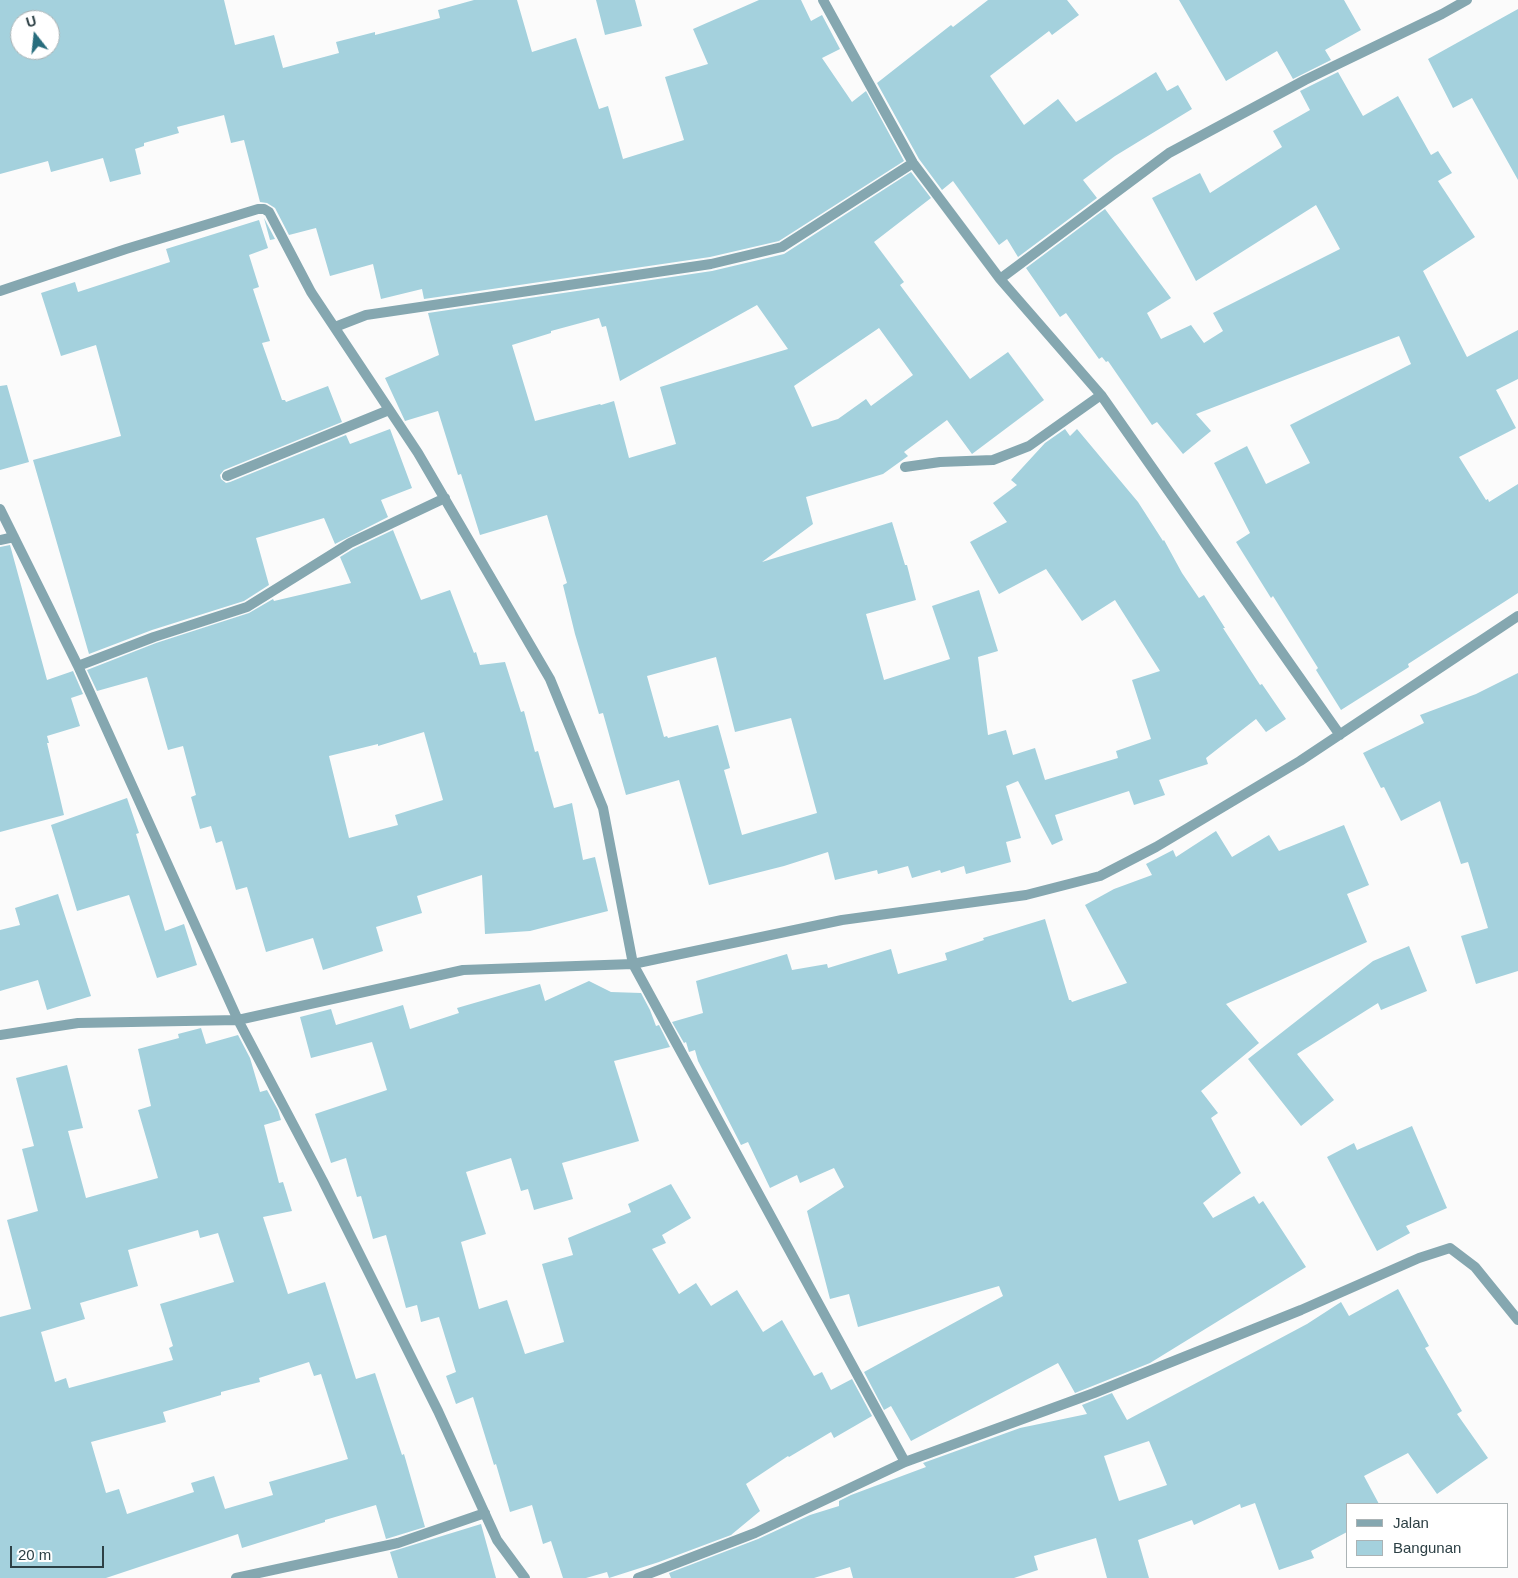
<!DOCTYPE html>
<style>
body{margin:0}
#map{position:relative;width:1518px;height:1578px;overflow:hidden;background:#fbfbfb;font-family:Arial,sans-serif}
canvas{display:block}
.legend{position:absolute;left:1346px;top:1503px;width:162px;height:65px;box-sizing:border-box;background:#fff;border:1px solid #abb3b5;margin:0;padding:6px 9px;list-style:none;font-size:15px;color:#2d4045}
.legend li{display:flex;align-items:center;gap:10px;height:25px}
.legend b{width:25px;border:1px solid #abb3b5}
.north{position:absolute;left:10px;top:10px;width:50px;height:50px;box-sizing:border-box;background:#fff;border:1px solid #abb3b5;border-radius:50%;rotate:344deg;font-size:14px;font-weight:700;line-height:20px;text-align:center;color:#2d4045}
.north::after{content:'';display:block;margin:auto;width:18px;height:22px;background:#286d7d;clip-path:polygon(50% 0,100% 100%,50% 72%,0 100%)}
.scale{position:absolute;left:10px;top:1546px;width:94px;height:22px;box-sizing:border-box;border:2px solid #2d4045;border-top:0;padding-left:6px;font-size:15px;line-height:18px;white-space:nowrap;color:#2d4045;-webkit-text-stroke:4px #fff;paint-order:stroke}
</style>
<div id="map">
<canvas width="1518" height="1578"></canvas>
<ul class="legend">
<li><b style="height:6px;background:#85a7b0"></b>Jalan</li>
<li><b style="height:14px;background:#a4d1dd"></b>Bangunan</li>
</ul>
<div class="north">U</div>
<div class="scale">20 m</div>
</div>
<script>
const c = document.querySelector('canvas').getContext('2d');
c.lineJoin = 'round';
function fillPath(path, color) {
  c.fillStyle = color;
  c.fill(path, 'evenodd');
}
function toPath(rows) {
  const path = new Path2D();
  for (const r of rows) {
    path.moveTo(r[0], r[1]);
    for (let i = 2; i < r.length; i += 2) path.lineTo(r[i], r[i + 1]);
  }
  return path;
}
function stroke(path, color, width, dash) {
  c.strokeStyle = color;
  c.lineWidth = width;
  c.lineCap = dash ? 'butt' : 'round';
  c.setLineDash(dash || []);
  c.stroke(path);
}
const building = toPath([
 [0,0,224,0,235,45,274,35,283,68,339,53,336,42,375,32,375,35,440,18,438,10,474,0,517,0,532,52,576,38,599,109,608,106,623,159,684,140,665,77,708,64,693,29,759,0,801,0,811,21,822,15,840,49,822,58,852,102,866,91,904,161,779,241,710,257,424,299,422,289,381,299,373,264,330,276,316,228,289,235,275,208,267,203,260,202,244,140,231,143,224,115,177,127,179,133,144,143,144,146,135,149,141,174,110,182,103,158,51,172,48,161,0,174],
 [20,20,50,20,50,50,20,50],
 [596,0,635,0,642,26,605,35],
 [988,0,1067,0,1079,15,1052,35,1049,31,990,76,1024,125,1058,99,1076,122,1156,72,1167,91,1178,85,1192,109,1115,156,1083,180,1097,198,1018,257,1007,239,999,245,953,181,942,190,919,159,877,83,951,25,953,27],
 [1179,0,1344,0,1361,30,1325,50,1331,60,1293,79,1277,51,1226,81],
 [1518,9,1518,180,1472,98,1453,108,1428,59],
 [1338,72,1363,116,1398,96,1431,155,1438,151,1452,173,1438,181,1475,237,1423,271,1467,357,1518,330,1518,379,1496,390,1516,428,1459,457,1486,500,1488,499,1489,502,1518,484,1518,593,1408,664,1409,667,1341,710,1316,670,1318,668,1273,596,1271,598,1236,542,1250,533,1214,463,1247,446,1266,484,1310,463,1290,425,1411,364,1399,336,1196,414,1211,431,1183,454,1157,422,1152,425,1108,361,1106,362,1102,357,1099,359,1066,313,1060,317,1026,268,1105,209,1171,298,1147,313,1161,339,1191,325,1204,343,1223,331,1213,313,1340,249,1316,205,1196,281,1152,198,1200,173,1210,193,1282,147,1273,131,1310,110,1300,91],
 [911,172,931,198,874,242,904,282,900,285,970,379,1008,352,1044,400,972,454,947,420,904,452,908,456,883,474,806,497,813,524,762,562,892,522,905,565,907,565,916,600,866,614,884,680,950,659,932,606,979,590,998,651,978,657,988,735,1006,730,1013,755,1035,748,1045,780,1118,758,1116,751,1151,739,1132,680,1160,671,1115,600,1082,621,1046,569,999,594,970,542,1007,522,993,503,1017,485,1011,480,1045,443,1065,429,1070,436,1077,429,1138,502,1163,541,1164,540,1182,573,1199,598,1204,595,1225,628,1223,628,1260,685,1262,684,1286,719,1266,732,1256,719,1206,758,1208,764,1159,780,1165,795,1134,805,1129,791,1055,815,1063,840,1052,845,1018,781,1006,786,1021,838,1006,842,1011,862,966,874,964,866,941,873,940,870,912,878,908,866,878,874,877,870,835,880,828,852,784,866,709,885,679,780,626,795,603,713,599,714,575,634,563,585,567,583,547,515,480,535,461,474,458,475,438,411,405,421,385,378,439,355,428,313,712,271,784,254],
 [757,305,788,349,660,387,676,444,629,458,614,401,601,405,600,404,535,421,512,345,551,333,551,331,599,318,602,327,606,326,620,381],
 [879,328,913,375,871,406,866,399,838,419,812,427,794,386],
 [716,657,735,732,791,718,817,813,742,835,724,770,730,768,718,725,668,738,667,736,664,737,647,676],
 [264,218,275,239,270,240],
 [259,220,268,248,249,255,259,287,253,289,270,341,262,343,282,400,285,400,286,402,328,386,342,422,224,470,220,475,221,479,226,483,230,482,346,435,350,444,390,429,412,488,381,500,388,517,335,544,324,518,256,538,269,585,244,601,152,630,89,654,33,460,121,436,96,345,61,356,41,293,75,282,78,292,170,262,166,249],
 [7,385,29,462,0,470,0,386],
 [393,530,421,600,450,590,474,653,476,652,480,665,505,662,521,712,524,711,535,752,538,751,554,808,572,803,583,860,595,857,608,911,530,931,485,934,482,875,417,896,422,913,376,927,383,951,323,970,313,938,266,952,247,887,236,890,222,841,216,843,211,826,200,829,191,797,196,795,183,746,168,750,147,677,97,691,87,670,156,643,249,613,273,599,274,601,351,583,340,557,353,549],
 [424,732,443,800,395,815,398,825,349,838,329,756,378,744,378,746],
 [10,545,47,680,73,671,83,694,71,698,80,726,47,736,49,743,47,743,64,815,0,832,0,547],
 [1518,673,1518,971,1476,984,1461,936,1488,928,1468,862,1461,864,1440,801,1401,821,1384,787,1381,788,1363,753,1424,723,1420,715,1476,694],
 [127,798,139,833,136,834,165,931,184,924,197,965,157,978,129,895,77,911,51,825],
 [1344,825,1369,885,1347,894,1367,942,1226,1004,1259,1043,1201,1091,1218,1113,1211,1118,1241,1173,1203,1203,1213,1218,1254,1196,1259,1204,1263,1201,1306,1267,1150,1363,1075,1393,1058,1363,911,1441,891,1406,884,1410,864,1372,1003,1296,999,1286,858,1327,849,1294,830,1299,807,1211,844,1187,834,1168,800,1183,797,1175,770,1188,748,1142,741,1145,698,1061,695,1050,689,1052,686,1042,684,1043,672,1022,703,1013,696,981,787,954,792,970,827,964,828,968,891,949,898,974,947,960,945,953,984,940,983,938,1045,919,1069,1000,1071,1000,1072,1002,1127,983,1085,905,1114,889,1152,875,1146,864,1173,850,1176,857,1216,831,1232,857,1269,835,1279,851],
 [58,894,91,996,47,1010,38,980,0,991,0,930,20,925,15,908],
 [1409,946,1427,991,1381,1010,1378,1003,1297,1054,1334,1100,1301,1126,1248,1059,1373,961],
 [589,981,611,992,641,993,650,1010,656,1026,659,1025,670,1047,614,1061,639,1141,562,1163,573,1199,534,1210,528,1189,521,1191,511,1158,466,1172,486,1234,461,1242,479,1309,507,1300,525,1354,564,1342,542,1264,573,1255,568,1238,631,1212,628,1204,671,1184,691,1218,662,1235,666,1243,652,1249,679,1294,696,1283,711,1306,737,1290,763,1332,782,1320,814,1376,822,1372,831,1390,852,1379,872,1416,834,1438,831,1432,789,1457,788,1456,746,1484,760,1511,731,1535,659,1562,609,1578,607,1572,586,1578,563,1578,551,1541,543,1544,532,1505,510,1512,496,1464,494,1465,473,1397,456,1404,446,1376,456,1372,439,1317,421,1322,417,1305,406,1308,386,1235,373,1239,361,1196,357,1197,346,1158,331,1163,315,1114,387,1090,372,1042,311,1058,300,1017,331,1009,336,1025,403,1005,410,1029,459,1013,457,1008,540,984,545,1001],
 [201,1028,206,1044,238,1035,250,1058,260,1092,267,1090,278,1110,281,1120,264,1125,279,1183,283,1182,292,1211,263,1217,288,1294,325,1282,356,1379,375,1373,402,1455,404,1454,425,1527,386,1539,376,1505,325,1520,325,1522,242,1548,238,1534,106,1578,0,1578,0,1317,31,1309,7,1220,38,1211,22,1149,34,1146,16,1078,67,1065,83,1128,68,1131,86,1198,158,1178,138,1110,151,1106,138,1049,179,1038,178,1034],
 [198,1230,200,1238,218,1233,234,1282,160,1304,173,1346,169,1348,173,1360,69,1388,66,1378,55,1382,41,1332,85,1319,80,1303,138,1286,128,1250],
 [309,1362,314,1376,321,1374,348,1459,269,1482,273,1495,225,1509,214,1476,191,1483,194,1492,127,1514,119,1489,106,1493,91,1442,166,1422,163,1412,221,1395,221,1392,260,1382,259,1378],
 [1412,1126,1447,1208,1406,1226,1410,1233,1377,1251,1327,1157,1354,1143,1357,1150],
 [1398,1289,1429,1346,1425,1348,1462,1411,1457,1414,1488,1458,1437,1494,1408,1453,1364,1476,1379,1504,1347,1504,1347,1532,1311,1551,1314,1558,1279,1570,1255,1503,1241,1508,1240,1504,1194,1525,1192,1520,1138,1540,1149,1578,1107,1578,1096,1538,1034,1556,1038,1570,1014,1578,853,1578,850,1567,814,1578,671,1578,669,1573,758,1539,810,1515,839,1506,839,1501,851,1495,926,1467,923,1463,1020,1428,1087,1414,1082,1405,1112,1393,1127,1420,1307,1324,1341,1302,1349,1316],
 [1149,1441,1167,1485,1119,1501,1104,1456],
 [481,1524,496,1578,398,1578,390,1552]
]);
const street = toPath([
 [823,0,913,163,1000,279,1101,395,1340,735],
 [1000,279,1169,153,1305,80,1442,14,1467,0],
 [0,291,126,249,258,209,264,209,269,212,311,292,418,453,550,679,603,808,633,964,905,1462],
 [335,327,366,315,711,264,782,247,913,163],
 [905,467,940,462,993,460,1029,446,1101,395],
 [227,476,389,410],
 [0,509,78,666,238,1020,323,1181,438,1411,497,1540,525,1578],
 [0,540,14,537],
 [78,666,154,637,247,607,350,543,445,498],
 [0,1035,78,1023,238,1020,463,970,633,964,842,920,1026,895,1100,876,1156,847,1300,761,1518,616],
 [236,1578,398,1543,485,1513],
 [638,1578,755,1533,905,1462,1094,1393,1301,1310,1419,1258,1450,1248,1475,1267,1518,1320]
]);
fillPath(building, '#a4d1dd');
stroke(street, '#85a7b0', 10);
</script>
